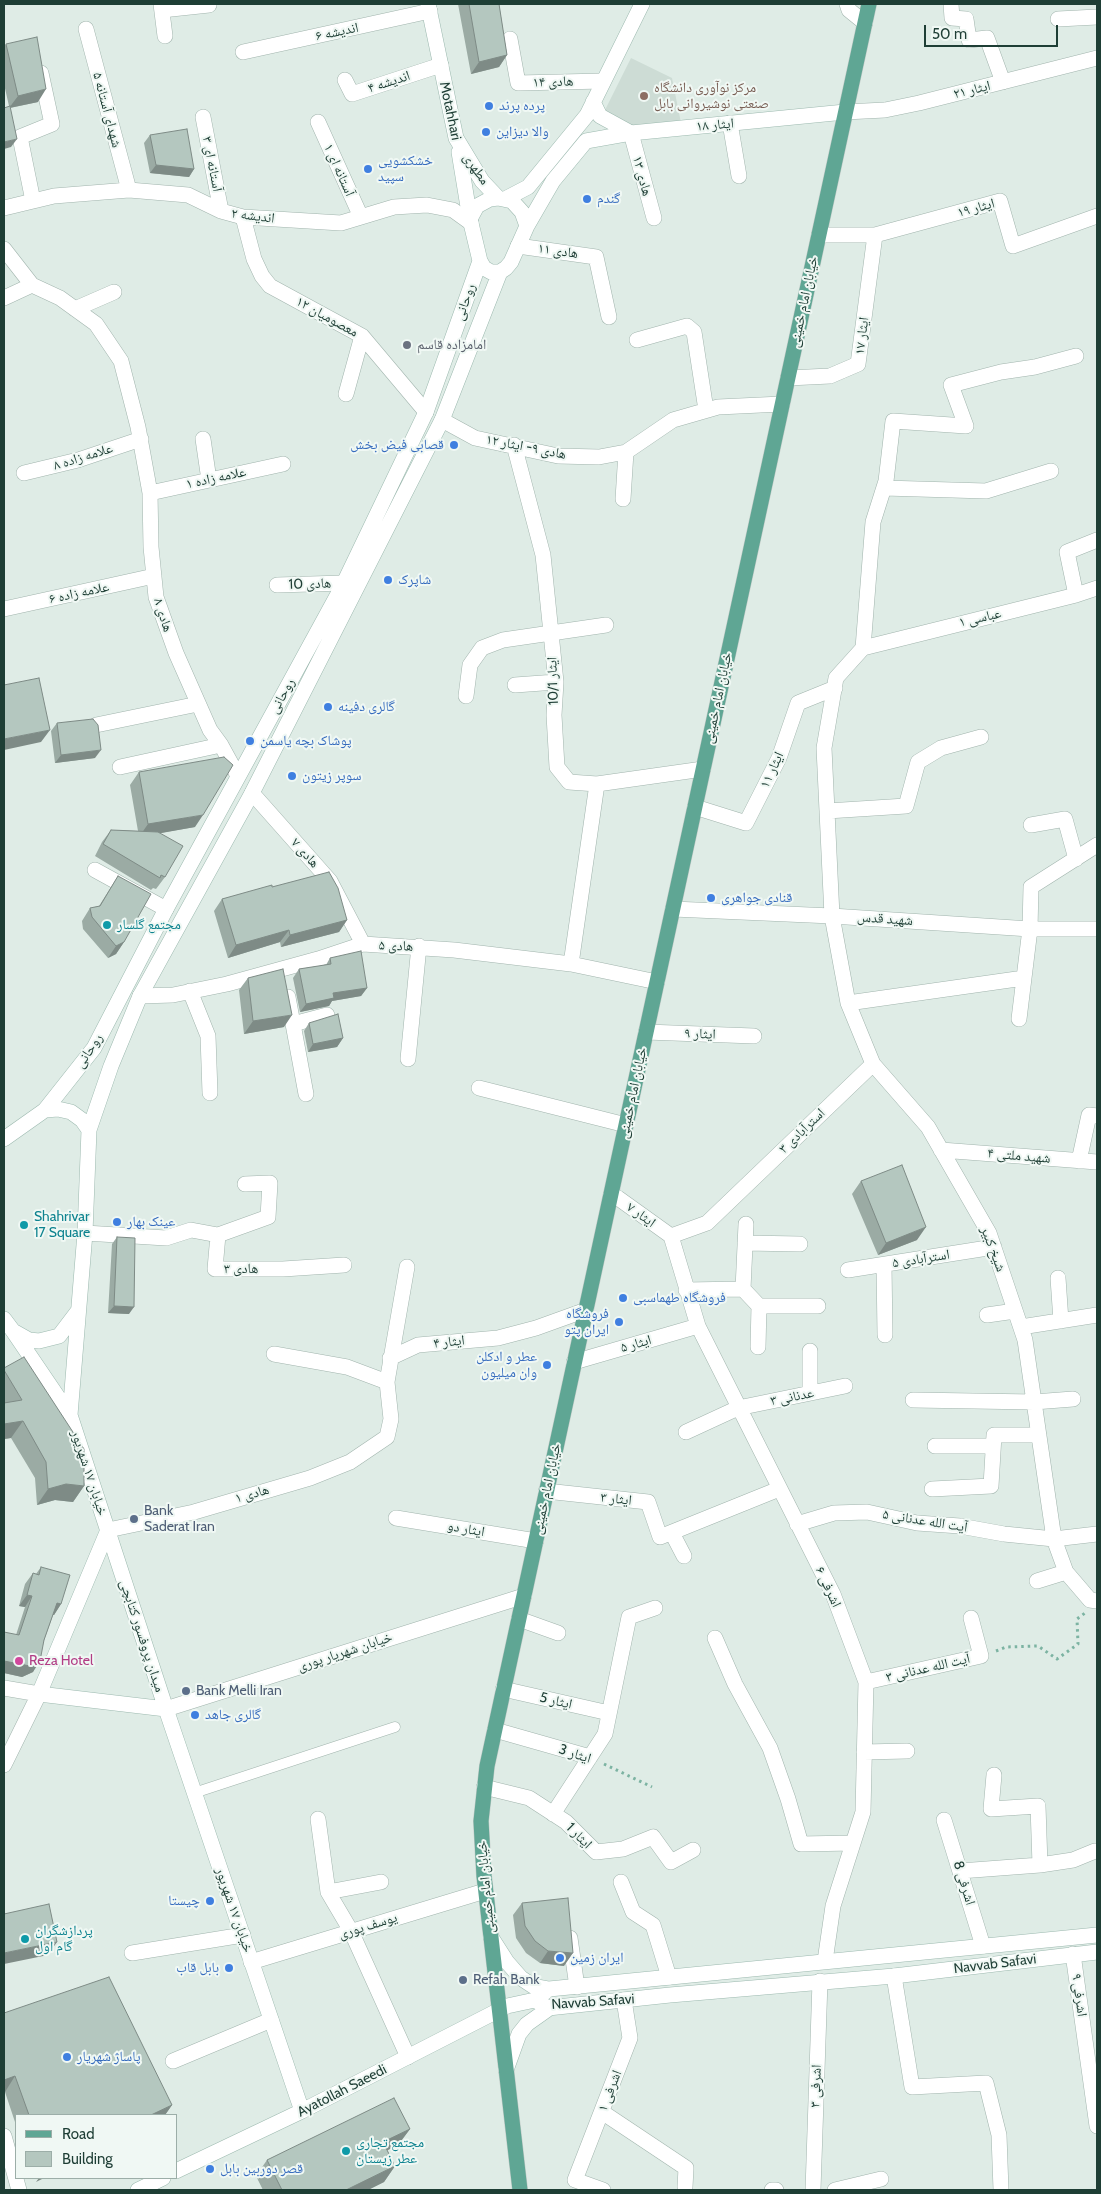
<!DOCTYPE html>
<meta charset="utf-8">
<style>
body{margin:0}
#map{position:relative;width:1101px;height:2194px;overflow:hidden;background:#dfece6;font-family:Cabin,sans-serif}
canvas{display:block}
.frame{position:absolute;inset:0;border:5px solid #1e3e35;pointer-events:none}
.legend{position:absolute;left:15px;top:2114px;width:162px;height:65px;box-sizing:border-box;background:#f0f8f4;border:1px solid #9caea8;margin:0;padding:6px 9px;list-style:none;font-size:15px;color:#1e3e35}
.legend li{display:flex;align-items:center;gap:10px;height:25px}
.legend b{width:25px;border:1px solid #9caea8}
.scale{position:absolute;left:924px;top:25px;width:134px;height:22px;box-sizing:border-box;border:2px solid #1e3e35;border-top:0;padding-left:6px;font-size:15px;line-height:18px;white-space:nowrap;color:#1e3e35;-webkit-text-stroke:4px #f0f8f4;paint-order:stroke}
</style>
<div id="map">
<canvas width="1101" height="2194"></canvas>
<div class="frame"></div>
<ul class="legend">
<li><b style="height:6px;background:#5fa694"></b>Road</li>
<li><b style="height:14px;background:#b4c7bf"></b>Building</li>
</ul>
<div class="scale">50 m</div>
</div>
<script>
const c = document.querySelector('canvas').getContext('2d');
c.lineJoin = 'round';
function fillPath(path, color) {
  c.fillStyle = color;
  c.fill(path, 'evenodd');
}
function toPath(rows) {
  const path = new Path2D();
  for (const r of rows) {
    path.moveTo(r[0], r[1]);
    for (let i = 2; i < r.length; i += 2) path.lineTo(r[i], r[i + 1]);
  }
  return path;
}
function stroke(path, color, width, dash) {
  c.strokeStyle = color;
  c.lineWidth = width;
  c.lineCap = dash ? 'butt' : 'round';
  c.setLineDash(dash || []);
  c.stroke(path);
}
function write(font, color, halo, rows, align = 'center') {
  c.font = font + ' Cabin,"Noto Naskh Arabic",sans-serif';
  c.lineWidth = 4;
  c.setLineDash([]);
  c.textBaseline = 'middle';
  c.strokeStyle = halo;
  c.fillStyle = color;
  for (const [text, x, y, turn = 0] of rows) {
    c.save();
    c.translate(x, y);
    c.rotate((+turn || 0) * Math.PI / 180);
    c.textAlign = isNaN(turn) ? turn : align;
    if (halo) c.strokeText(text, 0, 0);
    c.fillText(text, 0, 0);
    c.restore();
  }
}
const built = toPath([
 [631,58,672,78,681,123,630,128,603,114]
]);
const path = toPath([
 [996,1651,1006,1647,1038,1646,1057,1659,1078,1644,1077,1619,1085,1613],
 [604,1764,652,1787]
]);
const lane = toPath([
 [194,1793,395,1727]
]);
const street = toPath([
 [161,4,165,36],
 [847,4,849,10,865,23],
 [951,4,952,18,966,19,969,40,987,38,1003,82],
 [162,10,209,5],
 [1058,19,1097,17],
 [86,29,129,190],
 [510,39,518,83,603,81],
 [243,52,430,11],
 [345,80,352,94,441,65],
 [845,112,885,110,919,103,1097,58],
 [203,117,221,211],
 [318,122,361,217],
 [730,123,739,176],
 [631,133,654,218],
 [33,201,20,137,52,124,41,73],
 [4,208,54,196,129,190,188,195,221,211,243,217,341,223,394,207,427,205,453,210,471,223],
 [243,217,254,259,262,276,270,286,362,336,426,412],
 [819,235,875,235,1000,201,1013,246,1097,216],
 [518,246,596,257,609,317],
 [4,249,32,285,60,298,96,324,121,361,138,427,150,493,151,547,156,597,176,653,210,730,221,745,238,776],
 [4,298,32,285],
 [75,309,114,292],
 [637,340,687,326,694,332,706,410],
 [1076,356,1035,367,1001,372,951,385,966,426,893,421,886,481,873,522,863,648,836,678,824,748,832,916,848,1003,873,1064,928,1127,989,1233,1025,1340,1054,1539,1066,1572,1090,1600,1097,1601],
 [788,378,830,376,858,364,875,235],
 [346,394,362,336],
 [442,420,475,438,558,456,599,457,626,452,673,420,718,407,782,404],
 [203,439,209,480],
 [514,445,543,555,556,682,554,715,557,767,569,782,597,784,703,769],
 [24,473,78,460,141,439],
 [884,488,986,491,1051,471],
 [150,493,283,464],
 [623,499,626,452],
 [277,585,344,583],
 [1076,595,1067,552,1097,540],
 [4,609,154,576],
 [863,648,1076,595,1097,588],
 [515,685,556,682],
 [466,696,470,665,482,648,503,640,606,625],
 [96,725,198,704],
 [120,767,221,745],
 [252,793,330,881,363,944],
 [695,807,746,823,779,758,798,703,835,688],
 [827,811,906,806,918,762,941,748,981,737],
 [1031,825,1065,819,1076,859],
 [95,870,166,909],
 [673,909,832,916,1030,929,1097,929],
 [571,964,597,784],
 [190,991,208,1036,210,1093],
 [140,996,173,995,227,984,318,959,363,944,454,950,571,964,657,982],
 [288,997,306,1094],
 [848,1003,1024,978,1030,929,1031,887,1097,845],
 [1019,1019,1024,978],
 [293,1024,327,1015],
 [646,1032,754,1036],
 [408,1059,419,946],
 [479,1088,626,1125],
 [941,1150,1097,1162],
 [1079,1161,1089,1115,1097,1116],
 [611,1195,618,1198,671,1236],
 [746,1224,743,1289,759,1306,818,1306],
 [85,1233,166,1238,191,1230,218,1235,215,1269,283,1269,344,1265],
 [218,1235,268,1217,270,1183,245,1184],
 [671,1236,698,1326,833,1594,866,1682,863,1812,833,1906,825,1961],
 [671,1236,707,1223,873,1064],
 [745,1243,800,1244],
 [884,1265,885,1335],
 [848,1270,994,1247],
 [1058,1278,1061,1321],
 [686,1290,743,1289],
 [987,1315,1015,1311],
 [1021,1327,1097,1315],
 [758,1347,759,1306],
 [810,1351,810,1393],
 [274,1354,347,1367,387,1382],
 [390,1358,418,1345,498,1338,536,1328,586,1310],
 [574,1362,698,1326],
 [913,1400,1034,1402,1073,1399],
 [686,1432,738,1408,845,1386],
 [935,1446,993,1446],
 [932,1489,991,1486,994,1435,1039,1435],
 [546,1491,648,1502,660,1537,779,1489],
 [396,1518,536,1541],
 [797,1524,834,1513,867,1512,917,1523,960,1526,1004,1534,1054,1539,1097,1534],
 [108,1530,194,1512,310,1478,350,1462,387,1437,391,1419,387,1382,407,1267],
 [672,1533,684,1556],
 [1037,1581,1066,1572],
 [519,1619,558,1633],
 [715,1638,735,1684,770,1748,788,1799,801,1844,853,1843],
 [866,1682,981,1656,971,1618],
 [4,1688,39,1694,4,1765],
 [503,1689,609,1713],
 [166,1709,524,1596],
 [495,1730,590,1757],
 [864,1752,907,1751],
 [994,1775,991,1809,1038,1806,1040,1865],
 [484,1787,529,1798,566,1822,596,1852,623,1849,653,1837,671,1862,693,1850],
 [553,1814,605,1734,629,1617,655,1608],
 [318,1819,328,1892,351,1931,408,2057],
 [944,1820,983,1946],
 [960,1871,1040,1865,1073,1860,1095,1851],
 [621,1882,633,1912,653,1925,669,1977],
 [328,1892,381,1882],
 [570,1938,577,1987],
 [132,1953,243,1935],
 [1073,1954,1097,2126],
 [251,1962,485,1891],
 [894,1976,912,2087,986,2083,999,2135,1001,2190],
 [173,2061,271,2020],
 [602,2112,686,2168,685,2187],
 [4,2136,19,2190],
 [603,2190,575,2180,630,2038,624,2000],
 [772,2190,776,2190],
 [813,2190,820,1981],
 [835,2190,881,2179]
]);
const secondary = toPath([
 [428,4,456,138,482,181,498,198],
 [593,102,600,116,631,133],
 [459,152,470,219],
 [505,199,528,187,587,115,642,4],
 [527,226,522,212,512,201,498,198,490,199,477,206,470,219,480,261,484,268,491,272,500,272,506,268,511,262,527,226,553,181,586,141,631,133,845,112],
 [45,1110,94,1048,166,909,344,583,426,412,480,261],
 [89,1130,111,1066,140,996,252,793,442,420,500,272],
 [4,1139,45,1110,58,1109,71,1112,82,1120,89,1130,85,1233,70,1415],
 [4,1319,13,1331,29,1340,39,1341,59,1336,78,1311],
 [13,1331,70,1415,166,1709,39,1694,108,1530],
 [166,1709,302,2111],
 [491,1937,507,1962,521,1978,533,1986,549,1989],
 [535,2000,548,2008,670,1995,894,1976,1097,1952],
 [506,2070,519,2034,527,2024,551,2007],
 [176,2171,302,2111,507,2006,535,2000,549,1989,1097,1935],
 [138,2190,163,2178]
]);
const primary = toPath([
 [520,2190,484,1876,481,1821,487,1766,869,4]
]);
const wall = toPath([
 [458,4,499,4,507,55,499,67,471,74],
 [6,44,38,102,10,108,11,147,9,106,4,84,4,47],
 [150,135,194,169,189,177,150,173,144,143],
 [57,723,95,758,55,763,51,731],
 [139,772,195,827,160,833,165,877,156,889,153,888,151,890,95,856,102,842,111,830,138,831,130,785],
 [118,876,124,942,116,954,108,958,83,929,82,921,90,908,99,906],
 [272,887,347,920,339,932,281,947,280,942,228,958,214,911,222,899],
 [330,958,367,988,361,996,332,1001,329,1006,300,1012,293,978,299,969,326,965],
 [248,978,284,1027,244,1034,239,990],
 [309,1023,343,1038,337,1047,308,1052,304,1031],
 [861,1181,917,1240,878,1255,852,1194],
 [117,1237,129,1314,108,1313,112,1244],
 [4,1370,84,1486,73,1502,55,1500,37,1505,35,1478,11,1438,4,1439],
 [41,1567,61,1604,54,1615,53,1615,33,1672,22,1677,4,1673,4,1632,16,1635,25,1607,19,1606,25,1584,33,1573,36,1574],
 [522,1903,564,1966,540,1963,526,1953,516,1938,513,1915],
 [4,2013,172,2105,165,2115,16,2115,16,2125,5,2092,4,2092],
 [410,2129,398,2145,387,2150,395,2166,384,2182,368,2190,263,2190,256,2176,267,2160]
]);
const shadedWall = toPath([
 [507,55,499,67,471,74,479,62],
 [46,89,38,102,9,108,18,96],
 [17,139,11,147,4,149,4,142],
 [156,165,194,169,189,177,150,173],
 [50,730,41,742,4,750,4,739],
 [101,750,95,758,55,763,61,755],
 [203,815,195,827,139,837,148,824],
 [347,920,339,932,281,947,290,935],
 [289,930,280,942,228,958,236,945],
 [124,942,116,954,108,958,116,946],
 [367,988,361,996,332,1001,329,1006,300,1012,306,1004,333,993],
 [292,1015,284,1027,244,1034,253,1021],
 [343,1038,337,1047,308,1052,313,1044],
 [926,1227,917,1240,878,1255,886,1243],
 [114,1306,134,1307,129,1314,108,1313],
 [23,1421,11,1438,4,1439,4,1424],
 [66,1484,84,1486,73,1502,55,1500,37,1505,48,1489],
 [27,1595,32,1596,25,1607,19,1606],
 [57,1603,61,1604,54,1615,49,1614],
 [4,1661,40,1661,33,1672,22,1677,4,1673],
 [57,1942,48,1955,4,1964,4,1953],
 [548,1951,573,1953,564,1966,540,1963],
 [15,2076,5,2092,4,2092,4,2080],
 [172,2105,165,2115,151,2115],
 [410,2129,398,2145,372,2158,383,2142],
 [395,2166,384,2182,368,2190,346,2190],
 [39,2178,44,2178,36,2182]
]);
const building = toPath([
 [469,4,499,4,507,55,479,62,469,4],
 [37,37,46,89,18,96,6,44,37,37],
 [10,106,17,139,4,142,4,108,10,106],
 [187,129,194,169,156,165,150,135,187,129],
 [39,678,50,730,4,739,4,685,39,678],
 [93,719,98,725,101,750,61,755,57,723,93,719],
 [224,757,233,765,203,815,148,824,139,772,224,757],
 [111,830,158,832,183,846,165,877,161,875,160,878,103,844,111,830],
 [329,872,338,888,347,920,290,935,289,930,236,945,222,899,272,885,272,887,329,872],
 [118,876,151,894,124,942,116,946,92,917,90,908,100,906,118,876],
 [361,951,367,988,333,993,334,998,306,1004,299,969,331,964,330,958,361,951],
 [283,969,292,1015,253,1021,248,978,283,969],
 [338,1014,343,1038,313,1044,309,1023,338,1014],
 [902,1165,926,1227,886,1243,861,1181,902,1165],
 [117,1237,135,1238,134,1307,114,1306,117,1237],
 [24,1357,84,1449,84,1486,66,1484,48,1489,46,1462,23,1421,4,1424,4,1403,22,1400,4,1370,4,1368,24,1357],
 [41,1567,70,1575,61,1604,57,1603,44,1640,40,1661,30,1666,4,1661,4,1632,19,1635,32,1596,27,1595,33,1573,39,1575,41,1567],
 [568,1898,573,1953,548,1951,535,1941,525,1926,522,1903,568,1898],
 [49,1904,57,1942,4,1953,4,1914,49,1904],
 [109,1977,172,2105,151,2115,29,2115,15,2076,4,2080,4,2013,109,1977],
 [394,2098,410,2129,383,2142,395,2166,346,2190,282,2190,267,2160,394,2098]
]);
const markers = [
 [644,96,5,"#8d6e63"],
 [489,106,5,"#3f7fe0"],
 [486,132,5,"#3f7fe0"],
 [368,169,5,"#3f7fe0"],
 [587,199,5,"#3f7fe0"],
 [407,345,5,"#6b7280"],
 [454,445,5,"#3f7fe0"],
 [388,580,5,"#3f7fe0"],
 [328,707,5,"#3f7fe0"],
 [250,741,5,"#3f7fe0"],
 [292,776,5,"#3f7fe0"],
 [711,898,5,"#3f7fe0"],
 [107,925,5,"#0f9aa8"],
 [117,1222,5,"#3f7fe0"],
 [24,1225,5,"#0f9aa8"],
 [623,1298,5,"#3f7fe0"],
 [619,1322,5,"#3f7fe0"],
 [547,1365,5,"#3f7fe0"],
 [134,1519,5,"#5c6f8a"],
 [19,1661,5,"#d1479c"],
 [186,1691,5,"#5c6f8a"],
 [195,1715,5,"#3f7fe0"],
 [210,1901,5,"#3f7fe0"],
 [25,1939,5,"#0f9aa8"],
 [560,1958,5,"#3f7fe0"],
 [229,1968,5,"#3f7fe0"],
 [463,1980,5,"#5c6f8a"],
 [67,2057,5,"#3f7fe0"],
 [346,2151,5,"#0f9aa8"],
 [210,2169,5,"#3f7fe0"]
];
const streetNames = [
 ["اندیشه ۶",337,32,-12],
 ["اندیشه ۴",389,82,-18],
 ["هادی ۱۴",553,82,-2],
 ["ایثار ۲۱",972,90,-14],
 ["شهدای آستانه ۵",107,110,75],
 ["Motahhari",450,111,78],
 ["ایثار ۱۸",715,125,-5],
 ["آستانه ای ۳",212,164,79],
 ["مطهری",476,169,55],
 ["آستانه ای ۱",339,170,66],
 ["هادی ۱۳",642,176,75],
 ["ایثار ١٩",976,208,-15],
 ["اندیشه ۲",253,216,7],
 ["هادی ۱۱",558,251,8],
 ["روحانی",465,302,-70],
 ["خیابان امام خمینی",804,302,-78],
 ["معصومیان ۱۲",327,317,29],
 ["ایثار ۱۷",862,336,-83],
 ["هادی ۹- ایثار ۱۲",526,447,11],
 ["علامه زاده ۸",83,457,-17],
 ["علامه زاده ۱",216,478,-12],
 ["هادی 10",310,584,-2],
 ["علامه زاده ۶",79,593,-12],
 ["هادی ۸",163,615,72],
 ["عباسی ۱",980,618,-13],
 ["ایثار 10/1",553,681,-92],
 ["روحانی",282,696,-61],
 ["خیابان امام خمینی",718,698,-78],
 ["ایثار ۱۱",772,770,-65],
 ["هادی ۷",305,853,48],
 ["شهید قدس",885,919,4],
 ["هادی ۵",396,946,2],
 ["ایثار ۹",700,1034,2],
 ["روحانی",89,1051,-56],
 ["خیابان امام خمینی",633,1093,-78],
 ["استرآبادی ٣",802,1131,-44],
 ["شهید ملتی ۴",1019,1156,5],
 ["ایثار ۷",641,1215,36],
 ["شیخ کبیر",993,1249,69],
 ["استرآبادی ۵",921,1259,-9],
 ["هادی ۳",241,1269],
 ["ایثار ۴",449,1342,-6],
 ["ایثار ۵",636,1344,-16],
 ["عدنانی ۳",792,1397,-11],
 ["خیابان ۱۷ شهریور",89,1473,72],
 ["خیابان امام خمینی",547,1489,-78],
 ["هادی ۱",252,1494,-16],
 ["ایثار ۳",616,1499,6],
 ["آیت الله عدنانی ۵",925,1521,9],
 ["ایثار دو",466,1529,10],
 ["اشرفی ۶",828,1587,65],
 ["میدان پروفسور کتابچی",142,1636,72],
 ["خیابان شهریار پوری",345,1652,-18],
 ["آیت الله عدنانی ۳",928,1668,-13],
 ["ایثار 5",556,1701,13],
 ["ایثار 3",575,1754,18],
 ["ایثار 1",579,1836,45],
 ["اشرفی 8",964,1883,73],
 ["خیابان امام خمینی",486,1887,-95],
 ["خیابان ۱۷ شهریور",234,1910,71],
 ["یوسف پوری",368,1926,-17],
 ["Navvab Safavi",995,1964,-7],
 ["اشرفی ۹",1079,1995,82],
 ["Navvab Safavi",593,2002,-4],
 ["اشرفی ٣",816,2086,-88],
 ["Ayatollah Saeedi",342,2091,-27],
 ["اشرفی ۱",610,2091,-69]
];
const educationNames = [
 ["مرکز نوآوری دانشگاه",654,88],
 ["صنعتی نوشیروانی بابل",654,104]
];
const shopNames = [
 ["پرده پرند",499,106],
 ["والا دیزاین",496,132],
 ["خشکشویی",378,161],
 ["سپید",378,177],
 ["گندم",597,199],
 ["قصابی فیض بخش",444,445,"right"],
 ["شاپرک",398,580],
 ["گالری دفینه",338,707],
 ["پوشاک بچه یاسمن",260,741],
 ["سوپر زیتون",302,776],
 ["قنادی جواهری",721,898],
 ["عینک بهار",127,1222],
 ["فروشگاه طهماسبی",633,1298],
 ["فروشگاه",609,1314,"right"],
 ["ایران پتو",609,1330,"right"],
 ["عطر و ادکلن",537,1357,"right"],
 ["وان میلیون",537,1373,"right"],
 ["گالری جاهد",205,1715],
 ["چیستا",200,1901,"right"],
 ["ایران زمین",570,1958],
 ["بابل قاب",219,1968,"right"],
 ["پاساژ شهریار",77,2057],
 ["قصر دوربین بابل",220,2169]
];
const worshipNames = [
 ["امامزاده قاسم",417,345]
];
const cultureNames = [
 ["مجتمع گلسار",117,925],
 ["Shahrivar",34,1217],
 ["17 Square",34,1233],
 ["پردازشگران",35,1931],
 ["گام اول",35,1947],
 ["مجتمع تجاری",356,2143],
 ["عطر زیستان",356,2159]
];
const serviceNames = [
 ["Bank",144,1511],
 ["Saderat Iran",144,1527],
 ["Bank Melli Iran",196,1691],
 ["Refah Bank",473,1980]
];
const hotelNames = [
 ["Reza Hotel",29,1661]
];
fillPath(built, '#cddcd5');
stroke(lane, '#a1b4ad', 11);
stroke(street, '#a1b4ad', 16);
stroke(secondary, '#9cb9af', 16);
stroke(primary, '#c0c9c6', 16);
stroke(path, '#7cb3a2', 3, [2.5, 4]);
stroke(lane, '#fff', 10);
stroke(street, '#fff', 15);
stroke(secondary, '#fff', 15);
stroke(primary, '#5fa694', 15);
fillPath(wall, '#9baba4');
fillPath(shadedWall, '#7e8b86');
fillPath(building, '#b4c7bf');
stroke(building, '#7e8b86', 1);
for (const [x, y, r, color] of markers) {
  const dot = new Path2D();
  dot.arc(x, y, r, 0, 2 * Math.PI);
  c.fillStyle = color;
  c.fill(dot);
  stroke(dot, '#f0f8f4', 2);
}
write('14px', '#1e3e35', '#f0f8f4', streetNames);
write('14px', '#785e54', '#f0f8f4', educationNames, 'left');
write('14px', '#366cbe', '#f0f8f4', shopNames, 'left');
write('14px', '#5b616d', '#f0f8f4', worshipNames, 'left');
write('14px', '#0d838f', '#f0f8f4', cultureNames, 'left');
write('14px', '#4e5e75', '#f0f8f4', serviceNames, 'left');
write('14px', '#b23c85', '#f0f8f4', hotelNames, 'left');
</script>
